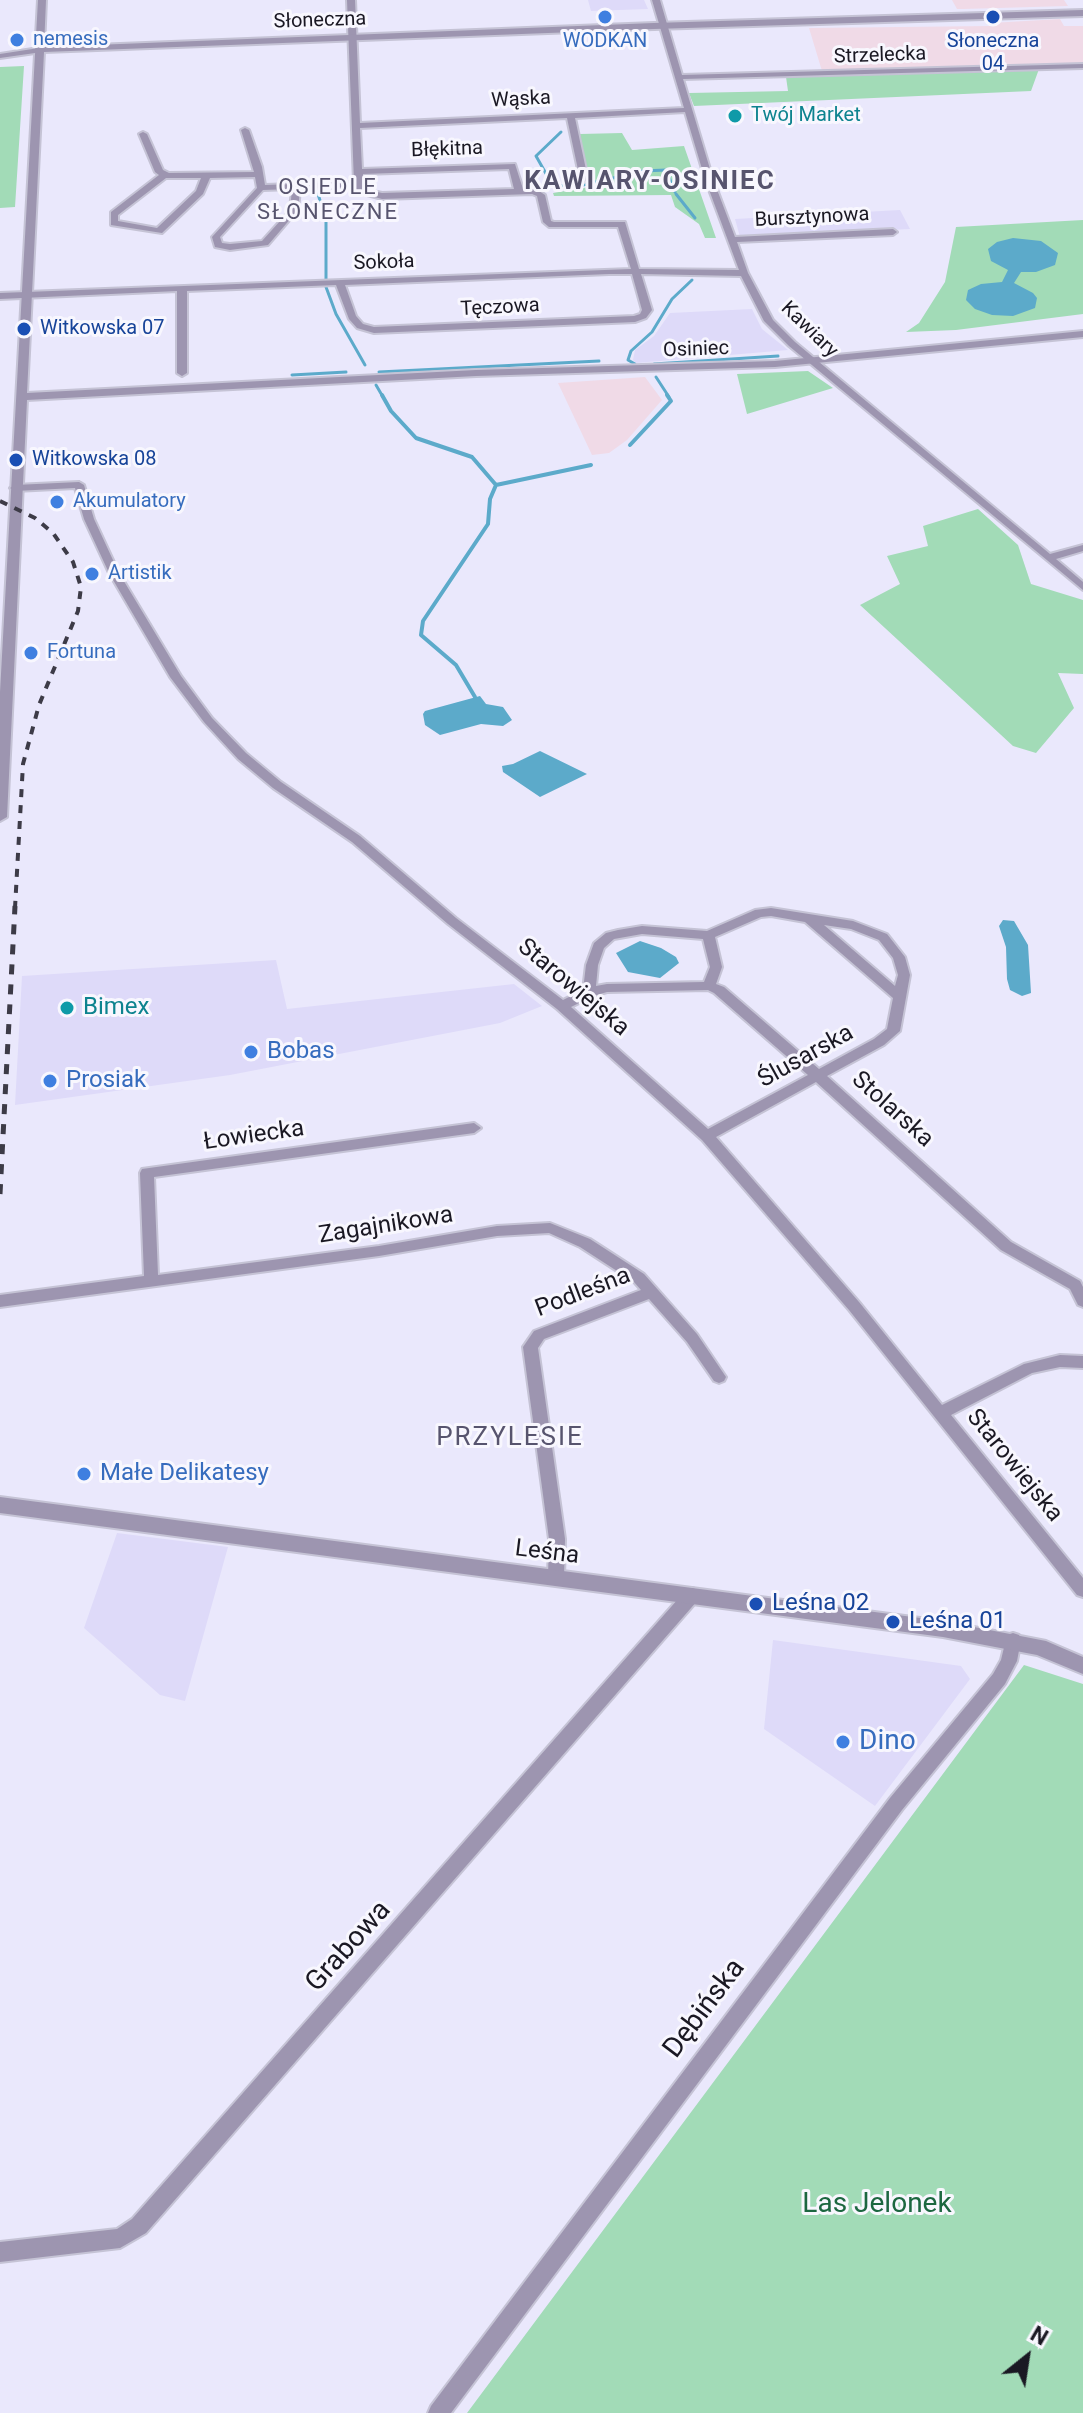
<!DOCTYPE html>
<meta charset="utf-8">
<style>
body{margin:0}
#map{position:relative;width:1083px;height:2413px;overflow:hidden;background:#eae8fc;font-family:Roboto,sans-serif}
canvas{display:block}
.north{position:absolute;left:987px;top:2317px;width:80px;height:80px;-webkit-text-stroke:6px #f8f7fe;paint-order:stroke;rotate:30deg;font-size:22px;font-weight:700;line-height:32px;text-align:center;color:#1a1823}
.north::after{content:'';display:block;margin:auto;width:28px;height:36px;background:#1a1823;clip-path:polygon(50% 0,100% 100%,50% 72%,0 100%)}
</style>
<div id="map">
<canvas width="1083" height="2413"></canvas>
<div class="north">N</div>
</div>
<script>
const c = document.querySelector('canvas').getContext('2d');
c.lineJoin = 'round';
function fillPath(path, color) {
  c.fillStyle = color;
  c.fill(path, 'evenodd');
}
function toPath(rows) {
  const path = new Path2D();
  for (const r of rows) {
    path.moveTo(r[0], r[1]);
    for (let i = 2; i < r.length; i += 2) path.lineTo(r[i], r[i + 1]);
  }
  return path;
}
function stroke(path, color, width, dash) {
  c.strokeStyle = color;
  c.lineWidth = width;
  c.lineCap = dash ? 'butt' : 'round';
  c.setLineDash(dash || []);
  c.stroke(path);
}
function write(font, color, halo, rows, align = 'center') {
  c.font = font + ' Roboto,sans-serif';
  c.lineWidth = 6;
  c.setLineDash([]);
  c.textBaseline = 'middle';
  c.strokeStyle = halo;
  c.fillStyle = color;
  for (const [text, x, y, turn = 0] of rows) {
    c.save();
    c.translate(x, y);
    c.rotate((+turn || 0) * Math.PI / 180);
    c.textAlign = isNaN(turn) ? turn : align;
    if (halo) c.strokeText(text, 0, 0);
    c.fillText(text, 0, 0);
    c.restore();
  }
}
const built = toPath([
 [588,0,644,0,648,9,591,11],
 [900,210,910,229,740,237,735,219],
 [752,309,762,329,788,350,636,363,633,360,635,350,654,336,670,313],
 [276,960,287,1009,514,984,542,1006,500,1023,230,1075,15,1105,22,976],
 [117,1533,228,1547,185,1701,160,1695,84,1628],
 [773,1640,961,1666,970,1679,875,1806,764,1729]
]);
const industrial = toPath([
 [952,0,1064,0,1068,6,963,9,957,9],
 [1060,19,1064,26,1083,26,1083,65,822,71,809,28,991,26,991,23],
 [645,377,662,400,627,440,609,453,592,455,558,383]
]);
const green = toPath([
 [24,66,15,207,0,208,0,67],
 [1039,69,1031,91,694,106,689,93,788,91,786,77],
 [622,133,632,150,684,146,716,238,705,238,699,224,675,207,671,195,554,196,553,193,589,187,580,134],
 [1083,220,1083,314,956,330,906,332,919,323,945,282,956,227],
 [808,371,833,388,747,414,737,374],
 [978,509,1018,545,1031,584,1083,600,1083,674,1058,673,1074,708,1036,753,1013,746,860,605,900,584,887,556,928,546,923,526],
 [1024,1665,1083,1684,1083,2413,467,2413]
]);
const water = toPath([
 [1013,238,1041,241,1058,253,1055,265,1036,272,1021,272,1014,283,1033,293,1037,298,1035,308,1013,316,992,315,975,309,966,300,968,290,981,284,1002,282,1008,270,991,261,988,249,997,242],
 [480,696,486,704,503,707,512,720,503,726,481,724,440,735,425,725,423,714,425,711],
 [540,751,587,774,540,797,503,772,502,766,513,764],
 [1003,920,1014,921,1028,945,1031,993,1022,996,1010,990,1007,979,1006,947,999,926],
 [640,941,661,948,676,957,679,963,660,978,628,972,616,953]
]);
const streamFar1 = toPath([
 [561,132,536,156,553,186,583,185,643,171,666,170,675,192],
 [318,194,326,220,326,279],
 [676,194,695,218],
 [326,287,336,314,365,365],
 [635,364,628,360,631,351,652,332,672,299,692,280],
 [654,364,778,356],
 [379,372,599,361],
 [292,375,346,372],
 [656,377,669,397],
 [376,385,383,397]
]);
const stream = toPath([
 [382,395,391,411,416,438,472,457,496,485],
 [630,445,671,401,667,395],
 [475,697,456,665,421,635,423,621,488,524,490,499,496,485,591,465]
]);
const minor = toPath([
 [347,0,355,0,360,123,684,108,652,0,660,0,682,75,1083,64,1083,68,683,79,713,179,735,237,893,229,897,232,893,235,737,242,748,273,773,320,795,342,1050,554,1083,545,1083,551,1056,559,1083,582,1083,590,789,346,764,321,741,276,641,274,652,310,646,318,635,322,374,333,357,328,349,319,336,285,187,291,187,373,182,376,177,373,177,291,0,299,0,293,631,269,618,227,549,227,543,222,537,196,532,194,382,199,356,192,355,187,300,189,298,210,268,245,230,250,215,247,212,237,257,188,255,177,210,178,203,194,162,233,111,225,111,212,159,175,155,172,139,134,143,132,147,134,163,170,169,173,254,172,241,130,245,128,249,130,262,167,265,185,354,182,347,0],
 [685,112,705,179,739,270,639,269,625,222,554,222,551,221,545,195,536,189,523,189,515,164,362,169,360,128,567,118,580,179,584,182,588,179,575,118,685,112],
 [509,169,514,189,382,193,363,189,363,174,509,169],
 [166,178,201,178,196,191,157,228,118,221,118,215,166,178],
 [292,189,290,210,262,241,230,244,222,243,220,237,263,190,292,189],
 [609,274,632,274,642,310,640,314,634,316,374,327,363,324,356,316,345,285,609,274],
 [39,48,43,50,42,52,0,58,0,54,39,48],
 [79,482,84,485,94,519,119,573,181,676,212,718,246,753,281,782,360,836,456,918,563,1000,583,990,586,965,594,943,606,933,618,930,642,926,707,931,755,910,771,908,853,921,887,934,905,957,910,975,900,1031,884,1045,827,1076,1011,1242,1080,1281,1083,1287,1083,1307,1078,1305,1070,1289,1001,1250,816,1082,716,1137,859,1302,942,1405,1024,1364,1060,1355,1083,1356,1083,1368,1060,1367,1032,1373,951,1415,1083,1578,1083,1597,1077,1595,849,1310,702,1140,557,1009,448,924,352,842,273,788,238,759,204,722,170,677,109,573,84,519,75,488,15,491,10,488,15,485,79,482],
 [771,916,805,922,893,998,887,1029,874,1039,819,1069,724,987,716,984,722,967,715,937,761,917,771,916],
 [824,925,851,929,879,940,893,958,898,975,895,986,824,925],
 [642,934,703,939,710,967,704,982,607,984,596,986,598,965,604,948,614,939,642,934],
 [708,990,714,993,808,1075,708,1129,571,1007,593,996,607,992,708,990],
 [474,1123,481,1128,474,1133,154,1177,158,1275,379,1246,497,1226,550,1223,590,1239,644,1274,697,1334,726,1377,724,1381,719,1383,714,1381,687,1342,649,1299,544,1339,538,1348,565,1539,564,1578,562,1583,556,1585,550,1583,548,1578,549,1539,523,1347,534,1331,641,1290,634,1282,580,1247,549,1233,497,1236,379,1256,0,1307,0,1295,144,1276,140,1173,142,1169,474,1123],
 [692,1588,698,1590,700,1595,698,1600,146,2233,120,2248,0,2262,0,2242,117,2229,132,2219,686,1590,692,1588],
 [1013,1633,1019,1635,1021,1640,1017,1661,1005,1684,902,1810,451,2413,428,2413,431,2406,890,1798,993,1674,1001,1660,1007,1635,1013,1633]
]);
const tertiary = toPath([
 [38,0,46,0,44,47,654,23,1083,10,1083,16,654,29,44,52,27,393,476,370,775,361,1083,331,1083,337,775,367,476,376,27,400,7,817,0,821,0,692,38,0],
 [0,1497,943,1621,1046,1641,1083,1657,1083,1674,1037,1655,943,1637,0,1513,0,1497]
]);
const railFar1 = toPath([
 [0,501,35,518,53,533,73,562,81,587,78,611,39,705,23,764,15,908]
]);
const rail = toPath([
 [0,1194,15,906]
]);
const markers = [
 [605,17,8,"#3f7fe0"],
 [993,17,8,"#1a4fb4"],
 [17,40,8,"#3f7fe0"],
 [735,116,8,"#0f9aa8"],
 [24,329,8,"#1a4fb4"],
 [16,460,8,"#1a4fb4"],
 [57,502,8,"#3f7fe0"],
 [92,574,8,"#3f7fe0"],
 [31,653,8,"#3f7fe0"],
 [67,1008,8,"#0f9aa8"],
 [251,1052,8,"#3f7fe0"],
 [50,1081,8,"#3f7fe0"],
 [84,1474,8,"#3f7fe0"],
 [756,1604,8,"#1a4fb4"],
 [893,1622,8,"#1a4fb4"],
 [843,1742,8,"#3f7fe0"]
];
const farStreetnames = [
 ["Słoneczna",320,21,-2],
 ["Strzelecka",880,56,-2],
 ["Wąska",521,100,-3],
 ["Błękitna",447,150,-2],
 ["Bursztynowa",812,218,-3],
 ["Sokoła",384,263,-2],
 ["Tęczowa",500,308,-3],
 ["Kawiary",809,330,44],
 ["Osiniec",696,350,-2]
];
const farShopnames = [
 ["nemesis",33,40],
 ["WODKAN",605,42,"center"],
 ["Akumulatory",73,502],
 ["Artistik",108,574],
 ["Fortuna",47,653]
];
const farTransitnames = [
 ["Słoneczna",993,42,"center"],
 ["04",993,65,"center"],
 ["Witkowska 07",40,329],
 ["Witkowska 08",32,460]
];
const farCulturenames = [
 ["Twój Market",751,116]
];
const farNeighbourhoodnames = [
 ["OSIEDLE",328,188],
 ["SŁONECZNE",328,213]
];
const streetNames = [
 ["Starowiejska",573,988,40],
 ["Ślusarska",806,1057,-29],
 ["Stolarska",892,1110,42],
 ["Łowiecka",254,1136,-8],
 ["Zagajnikowa",386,1226,-9],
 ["Podleśna",583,1293,-21],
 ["Starowiejska",1014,1466,51],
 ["Leśna",547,1553,7]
];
const cultureNames = [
 ["Bimex",83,1008]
];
const shopNames = [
 ["Bobas",267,1052],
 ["Prosiak",66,1081],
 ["Małe Delikatesy",100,1474]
];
const transitNames = [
 ["Leśna 02",772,1604],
 ["Leśna 01",909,1622]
];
const farDistrictnames = [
 ["KAWIARY-OSINIEC",650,182]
];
const neighbourhoodNames = [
 ["PRZYLESIE",510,1438]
];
const nearShopnames = [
 ["Dino",859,1742]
];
const nearStreetnames = [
 ["Grabowa",349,1947,-48],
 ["Dębińska",705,2009,-53]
];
const nearParknames = [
 ["Las Jelonek",877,2205]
];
fillPath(built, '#dedaf9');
fillPath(industrial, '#f0dae7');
fillPath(green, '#a2dbb7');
fillPath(water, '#5caaca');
stroke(streamFar1, '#5caaca', 3);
stroke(stream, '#5caaca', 4);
stroke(minor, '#c5c3d5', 4);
stroke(tertiary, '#c5c3d5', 4);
fillPath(minor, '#9d95b0');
fillPath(tertiary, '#9d95b0');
stroke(railFar1, '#3d3b47', 4, [8, 8]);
stroke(rail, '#3d3b47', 5, [10, 10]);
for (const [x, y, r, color] of markers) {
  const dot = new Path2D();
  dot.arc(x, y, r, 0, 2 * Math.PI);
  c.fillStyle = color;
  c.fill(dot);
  stroke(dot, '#f8f7fe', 3);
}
write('20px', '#1a1823', '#f8f7fe', farStreetnames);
write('20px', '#366cbe', '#f8f7fe', farShopnames, 'left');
write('20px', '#164399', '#f8f7fe', farTransitnames, 'left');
write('20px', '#0d838f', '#f8f7fe', farCulturenames, 'left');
c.letterSpacing = '2px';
write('22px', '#57546e', '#f8f7fe', farNeighbourhoodnames);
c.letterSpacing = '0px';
write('24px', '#1a1823', '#f8f7fe', streetNames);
write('24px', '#0d838f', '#f8f7fe', cultureNames, 'left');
write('24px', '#366cbe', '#f8f7fe', shopNames, 'left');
write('24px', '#164399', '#f8f7fe', transitNames, 'left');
c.letterSpacing = '2px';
write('bold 26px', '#57546e', '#f8f7fe', farDistrictnames);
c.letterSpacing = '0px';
c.letterSpacing = '2px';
write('26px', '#57546e', '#f8f7fe', neighbourhoodNames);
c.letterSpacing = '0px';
write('28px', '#366cbe', '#f8f7fe', nearShopnames, 'left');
write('28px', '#1a1823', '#f8f7fe', nearStreetnames);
write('28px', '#1c6740', '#f8f7fe', nearParknames);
</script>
